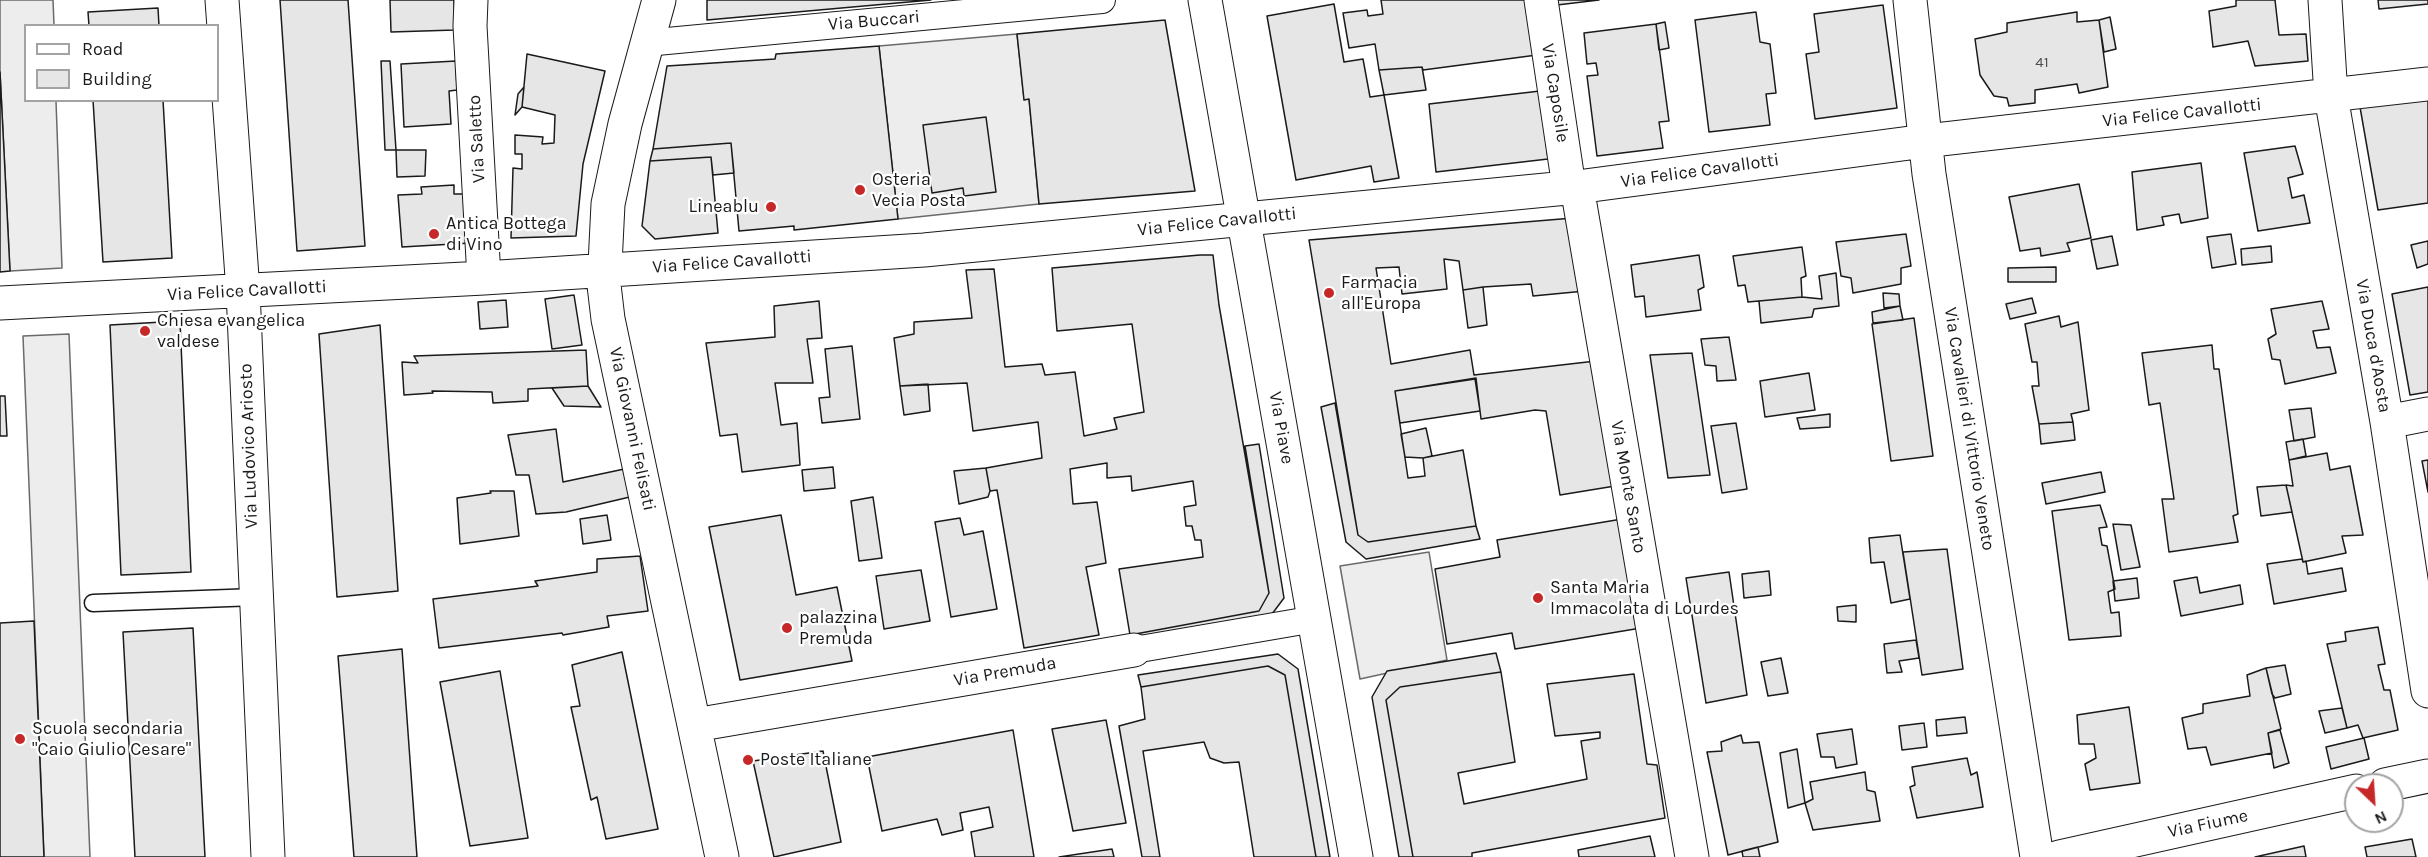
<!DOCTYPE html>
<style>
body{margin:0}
#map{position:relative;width:2428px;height:857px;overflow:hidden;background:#fff;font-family:Karla,sans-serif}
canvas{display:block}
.legend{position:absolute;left:24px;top:24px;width:195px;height:78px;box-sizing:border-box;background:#fff;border:2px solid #a3a3a3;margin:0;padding:8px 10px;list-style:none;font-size:18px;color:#1a1a1a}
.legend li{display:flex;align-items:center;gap:12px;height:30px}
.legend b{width:30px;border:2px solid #a3a3a3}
.north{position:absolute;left:2344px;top:773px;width:60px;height:60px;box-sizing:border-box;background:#fff;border:2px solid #a3a3a3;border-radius:50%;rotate:155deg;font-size:16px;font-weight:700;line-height:24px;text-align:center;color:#1a1a1a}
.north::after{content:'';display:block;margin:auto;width:21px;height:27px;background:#c62828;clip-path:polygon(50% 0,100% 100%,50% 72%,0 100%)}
</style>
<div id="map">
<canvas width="2428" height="857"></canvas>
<ul class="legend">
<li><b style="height:8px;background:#fff"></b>Road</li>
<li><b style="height:16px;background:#e6e6e6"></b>Building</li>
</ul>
<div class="north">N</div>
</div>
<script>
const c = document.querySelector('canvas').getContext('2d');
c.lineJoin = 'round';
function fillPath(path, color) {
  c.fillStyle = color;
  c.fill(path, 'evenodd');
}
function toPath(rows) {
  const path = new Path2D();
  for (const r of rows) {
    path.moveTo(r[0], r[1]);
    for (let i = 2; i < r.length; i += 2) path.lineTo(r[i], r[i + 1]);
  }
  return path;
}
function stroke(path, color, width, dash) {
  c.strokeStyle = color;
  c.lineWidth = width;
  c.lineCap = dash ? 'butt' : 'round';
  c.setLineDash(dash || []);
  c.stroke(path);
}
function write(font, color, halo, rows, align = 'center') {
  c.font = font + ' Karla,sans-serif';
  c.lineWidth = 4.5;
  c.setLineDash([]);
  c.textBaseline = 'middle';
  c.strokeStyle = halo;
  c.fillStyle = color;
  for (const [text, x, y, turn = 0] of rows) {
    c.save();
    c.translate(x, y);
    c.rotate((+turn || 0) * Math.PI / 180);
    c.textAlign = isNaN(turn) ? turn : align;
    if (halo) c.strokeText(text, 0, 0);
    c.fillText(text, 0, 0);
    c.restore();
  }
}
const parking = toPath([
 [0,0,53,0,54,25,26,26,26,100,56,101,62,268,10,271,0,72,0,0],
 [1017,34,1024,99,1029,99,1039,204,898,219,879,46,1017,34],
 [69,334,90,857,44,857,23,336,69,334],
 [1429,552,1447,660,1360,679,1340,566,1429,552]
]);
const building = toPath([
 [280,0,348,0,365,246,297,251,280,0],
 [390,0,454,0,455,30,391,32,390,0],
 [707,0,931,0,707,20,707,0],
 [1381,0,1529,0,1537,55,1423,70,1422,67,1379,70,1375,44,1349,48,1343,13,1367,10,1368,16,1383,14,1381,0],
 [1557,0,1599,0,1557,5,1557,0],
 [2236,0,2275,0,2279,35,2306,34,2308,61,2255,66,2248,41,2213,47,2209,11,2236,6,2236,0],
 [2378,0,2428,0,2428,4,2379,9,2378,0],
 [1334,4,1344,62,1363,59,1370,97,1384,95,1399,178,1374,182,1371,166,1296,180,1267,16,1334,4],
 [1883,5,1897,108,1815,119,1806,54,1819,52,1814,14,1883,5],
 [158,8,159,26,89,26,88,12,158,8],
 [1756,12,1760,42,1770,44,1776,93,1766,94,1770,125,1709,132,1695,20,1756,12],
 [2077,12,2077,22,2099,20,2108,87,2079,93,2077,84,2035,90,2035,103,2009,106,2007,98,1994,96,1980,75,1975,39,2007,32,2007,23,2077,12],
 [2110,17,2116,49,2104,52,2099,20,2110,17],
 [1165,20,1195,191,1039,204,1029,99,1024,100,1017,34,1165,20],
 [1665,22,1669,48,1659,50,1656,24,1665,22],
 [1656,24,1669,121,1659,122,1663,148,1597,156,1587,76,1598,75,1596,63,1587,64,1584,33,1656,24],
 [879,46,898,219,794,230,794,226,739,231,731,143,653,149,667,66,775,59,776,54,879,46],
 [527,54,605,71,583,164,576,236,511,238,513,168,522,169,522,154,515,154,515,135,543,137,542,144,554,143,555,115,522,107,527,54],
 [381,61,390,61,396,150,385,150,381,61],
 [456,61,457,90,449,91,451,124,404,127,401,64,456,61],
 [1422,67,1426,90,1384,95,1379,70,1422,67],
 [0,72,10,271,0,272,0,72],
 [524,87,522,107,515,115,518,94,524,87],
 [1540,91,1548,159,1436,172,1429,104,1540,91],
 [2428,99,2428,203,2378,210,2360,107,2428,99],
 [93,100,163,100,172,258,103,262,93,100],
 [986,117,996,192,964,196,963,188,932,193,923,125,986,117],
 [731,143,734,173,713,175,711,157,650,161,653,149,731,143],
 [2295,146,2303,174,2288,178,2292,198,2304,195,2310,223,2258,231,2244,153,2295,146],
 [396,150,426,150,425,176,397,177,396,150],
 [711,157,718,233,655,239,642,226,650,161,711,157],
 [2201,163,2208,218,2181,223,2179,214,2162,217,2164,225,2137,230,2132,172,2201,163],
 [2079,184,2091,238,2067,243,2070,251,2041,256,2040,248,2020,251,2009,197,2079,184],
 [454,185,454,194,468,194,471,243,402,247,398,195,422,194,421,187,454,185],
 [1573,218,1585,291,1533,296,1531,284,1483,287,1463,290,1459,261,1444,259,1447,289,1402,294,1399,267,1376,268,1391,364,1470,350,1474,375,1596,361,1615,486,1560,495,1546,411,1535,410,1481,419,1476,378,1395,391,1408,478,1425,476,1423,458,1463,450,1476,526,1368,542,1358,535,1309,240,1573,218],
 [1906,234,1911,266,1901,268,1901,284,1853,293,1851,278,1841,276,1836,242,1906,234],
 [2231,234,2236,264,2212,268,2207,237,2231,234],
 [2112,236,2118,265,2097,269,2091,240,2112,236],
 [2428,241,2428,264,2417,268,2411,245,2428,241],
 [2271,246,2272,262,2242,265,2241,249,2271,246],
 [1802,247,1806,276,1801,278,1802,297,1748,302,1745,285,1738,286,1733,256,1802,247],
 [1200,255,1213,255,1219,305,1269,593,1259,611,1130,635,1119,569,1203,557,1201,540,1195,540,1192,526,1186,526,1184,507,1196,505,1193,481,1132,491,1131,476,1107,478,1107,463,1070,469,1073,504,1097,502,1106,563,1086,567,1099,635,1024,648,997,490,990,491,986,468,1042,458,1038,422,973,431,967,383,900,386,894,338,914,334,914,322,972,318,966,270,994,269,1005,367,1042,364,1045,375,1075,372,1084,436,1117,429,1114,418,1144,412,1132,324,1057,331,1052,268,1200,255],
 [1699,255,1704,287,1698,290,1701,310,1646,317,1644,296,1635,297,1631,265,1699,255],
 [2056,267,2056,282,2008,282,2008,268,2056,267],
 [1836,273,1839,306,1814,309,1812,317,1761,323,1759,301,1802,297,1822,299,1819,276,1836,273],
 [1483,287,1487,325,1468,328,1463,290,1483,287],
 [2428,287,2428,392,2410,395,2392,294,2428,287],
 [1883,293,1899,294,1900,306,1884,308,1883,293],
 [574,295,582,345,552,349,545,299,574,295],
 [2032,298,2036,313,2010,319,2006,304,2032,298],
 [506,300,508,327,480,329,478,302,506,300],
 [819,301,822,338,807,339,813,383,775,383,781,425,797,423,800,465,742,472,737,434,720,436,706,343,775,337,774,306,819,301],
 [2322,301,2329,329,2313,331,2317,348,2330,347,2336,373,2285,384,2280,360,2272,359,2268,339,2276,334,2271,309,2322,301],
 [1900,306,1903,320,1873,323,1872,312,1900,306],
 [2059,316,2061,327,2078,322,2089,410,2071,414,2073,422,2039,424,2032,386,2039,386,2037,362,2032,362,2025,324,2059,316],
 [1914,318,1933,456,1891,461,1872,324,1914,318],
 [180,321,191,572,121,575,110,325,180,321],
 [380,325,398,591,337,597,319,334,380,325],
 [1729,337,1736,380,1717,381,1716,366,1705,365,1701,339,1729,337],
 [2212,345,2214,369,2219,369,2238,514,2233,516,2238,542,2169,552,2162,499,2174,499,2160,403,2149,405,2142,353,2212,345],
 [852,346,860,419,822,423,819,398,830,397,825,349,852,346],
 [586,350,588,386,528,389,528,401,493,403,492,392,432,391,433,393,404,395,402,362,418,363,414,356,586,350],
 [1692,353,1710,475,1668,478,1650,355,1692,353],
 [1809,373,1815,410,1765,417,1760,381,1809,373],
 [1475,379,1480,411,1400,423,1395,391,1475,379],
 [928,384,930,411,904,415,900,386,928,384],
 [588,386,601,407,564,406,552,388,588,386],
 [0,396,5,396,7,436,0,436,0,396],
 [1335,403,1358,535,1368,542,1476,526,1480,539,1366,559,1346,542,1321,407,1335,403],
 [2311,408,2315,437,2294,441,2289,410,2311,408],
 [1830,414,1830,427,1800,429,1797,418,1830,414],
 [2073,422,2075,440,2041,444,2039,424,2073,422],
 [1736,423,1747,489,1722,493,1711,426,1736,423],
 [1426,428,1432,456,1423,458,1405,457,1401,434,1426,428],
 [556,429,563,482,629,468,634,496,566,512,536,514,529,475,516,475,508,435,556,429],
 [2303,439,2306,456,2289,460,2286,442,2303,439],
 [1259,444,1284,598,1269,618,1132,644,1130,635,1259,611,1269,593,1245,446,1259,444],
 [2327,453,2330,470,2350,466,2363,535,2342,536,2346,553,2303,562,2286,485,2293,486,2289,460,2327,453],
 [2428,460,2428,492,2422,461,2428,460],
 [833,467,835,488,804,491,802,470,833,467],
 [986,468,990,491,988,497,959,504,954,471,986,468],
 [2101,472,2105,492,2046,504,2042,483,2101,472],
 [2286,485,2292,512,2261,516,2257,487,2286,485],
 [490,491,514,491,519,536,460,544,457,498,491,493,490,491],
 [873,497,882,558,859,561,851,501,873,497],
 [2100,505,2107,527,2099,528,2102,545,2107,546,2115,589,2108,592,2111,613,2119,612,2121,636,2069,640,2052,511,2100,505],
 [607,515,611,540,583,544,580,519,607,515],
 [781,515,796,595,837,587,852,661,740,680,709,527,781,515],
 [960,518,964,535,983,531,997,609,951,617,935,522,960,518],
 [1622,519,1641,628,1515,649,1512,633,1447,644,1435,569,1500,557,1497,540,1622,519],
 [2113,524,2131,525,2140,567,2121,570,2113,524],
 [1900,535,1910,599,1891,603,1884,562,1871,563,1869,538,1900,535],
 [1947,549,1963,669,1922,675,1903,552,1947,549],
 [640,556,648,611,607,616,609,627,563,635,562,633,439,648,433,599,538,586,535,581,597,572,597,559,640,556],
 [2302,559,2303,562,2306,561,2308,574,2342,568,2346,591,2274,604,2267,564,2302,559],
 [921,570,930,621,884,629,876,576,921,570],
 [1769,571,1771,595,1744,598,1742,574,1769,571],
 [1729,572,1747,695,1706,703,1686,578,1729,572],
 [2197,577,2200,593,2240,585,2243,604,2181,616,2174,581,2197,577],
 [2137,578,2139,598,2115,601,2113,581,2137,578],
 [1856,605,1856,622,1838,621,1837,607,1856,605],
 [34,621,44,857,0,857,0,623,34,621],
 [2378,627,2385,664,2378,665,2384,690,2390,690,2398,730,2363,738,2358,725,2347,728,2327,644,2346,641,2345,632,2378,627],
 [193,628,205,857,135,857,123,632,193,628],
 [1916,640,1919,658,1899,661,1902,672,1887,673,1884,644,1916,640],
 [402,649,417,857,354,857,338,656,402,649],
 [622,652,658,829,606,839,597,797,591,800,571,707,580,706,572,665,622,652],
 [1496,653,1501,672,1400,687,1386,700,1413,857,1399,857,1372,697,1387,671,1496,653],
 [1278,654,1298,669,1330,857,1316,857,1285,675,1268,666,1141,687,1138,675,1278,654],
 [1781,658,1788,693,1768,696,1761,662,1781,658],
 [2285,665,2291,694,2275,698,2272,694,2266,668,2285,665],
 [1268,666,1285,675,1316,857,1254,857,1239,762,1224,763,1210,758,1204,742,1143,751,1160,857,1142,857,1119,726,1145,719,1141,687,1268,666],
 [2266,668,2281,729,2268,733,2272,753,2211,765,2206,747,2188,749,2182,718,2203,713,2203,704,2250,696,2247,675,2266,668],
 [500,671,528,838,470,846,440,682,500,671],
 [1501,672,1515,762,1458,773,1464,804,1587,779,1581,741,1600,738,1600,732,1555,736,1547,684,1634,674,1647,764,1657,765,1665,818,1472,853,1472,857,1413,857,1386,700,1400,687,1501,672],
 [2129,707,2140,783,2090,790,2085,764,2096,758,2094,744,2079,744,2077,715,2129,707],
 [2342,708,2347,728,2325,733,2319,711,2342,708],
 [1965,717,1967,733,1937,736,1936,720,1965,717],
 [1106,720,1126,823,1073,831,1052,729,1106,720],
 [1924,723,1927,747,1902,750,1899,726,1924,723],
 [1852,729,1857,764,1836,768,1834,757,1821,757,1817,734,1852,729],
 [1013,730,1034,857,975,857,971,832,993,827,989,807,960,813,963,830,942,835,937,819,882,831,867,757,1013,730],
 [2280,730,2289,763,2274,768,2268,733,2280,730],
 [1741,735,1743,743,1759,742,1778,842,1728,855,1707,752,1722,751,1721,742,1741,735],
 [2364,738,2369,759,2331,769,2326,747,2364,738],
 [1797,749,1805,803,1788,808,1780,753,1797,749],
 [823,751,841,842,774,857,753,761,823,751],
 [1967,758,1971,775,1977,772,1983,807,1917,818,1910,787,1915,785,1912,767,1967,758],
 [1865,772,1867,790,1875,792,1880,821,1813,830,1805,803,1813,799,1810,782,1865,772],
 [1650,836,1655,857,1579,857,1578,850,1650,836],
 [2412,839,2416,857,2367,857,2365,847,2412,839],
 [2304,846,2306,857,2255,857,2304,846],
 [1758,847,1760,857,1743,857,1742,851,1758,847],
 [1112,849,1114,857,1059,857,1112,849]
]);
const service = toPath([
 [93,603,256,597]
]);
const pedestrian = toPath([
 [646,43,1102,0],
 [1134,650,1315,619]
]);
const minor = toPath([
 [222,0,243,291,268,857],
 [471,0,470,26,484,278],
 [659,0,625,124,608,204,604,285,608,319,722,857],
 [1541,0,1569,187],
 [1910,0,1929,174,2037,857],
 [2325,0,2331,96,2387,422,2428,691],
 [1577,187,1692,857],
 [0,303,484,278,924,250,1577,187,1925,141,2428,84],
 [2387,422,2428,414],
 [695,725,1134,650],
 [2385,785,2428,776],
 [2059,857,2356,791]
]);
const tertiary = toPath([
 [1205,0,1356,857]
]);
const markers = [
 [860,190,6,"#c62828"],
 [771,207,6,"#c62828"],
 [434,234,6,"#c62828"],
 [1329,293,6,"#c62828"],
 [145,331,6,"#c62828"],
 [1538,598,6,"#c62828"],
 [787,628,6,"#c62828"],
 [20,739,6,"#c62828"],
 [748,760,6,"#c62828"]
];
const numberNames = [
 ["41",2042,63]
];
const streetNames = [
 ["Via Buccari",874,21,-5],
 ["Via Caposile",1555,93,81],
 ["Via Felice Cavallotti",2182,113,-6],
 ["Via Saletto",477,139,-93],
 ["Via Felice Cavallotti",1700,171,-8],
 ["Via Felice Cavallotti",1217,222,-6],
 ["Via Felice Cavallotti",732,262,-4],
 ["Via Felice Cavallotti",247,291,-3],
 ["Via Duca d'Aosta",2373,346,80],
 ["Via Piave",1281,428,80],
 ["Via Giovanni Felisati",632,429,78],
 ["Via Cavalieri di Vittorio Veneto",1969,429,81],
 ["Via Ludovico Ariosto",249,446,-92],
 ["Via Monte Santo",1628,487,80],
 ["Via Premuda",1005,672,-10],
 ["Via Fiume",2208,824,-12]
];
const poiNames = [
 ["Osteria",872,180],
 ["Vecia Posta",872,201],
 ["Lineablu",759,207,"right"],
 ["Antica Bottega",446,224],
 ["di Vino",446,245],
 ["Farmacia",1341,283],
 ["all'Europa",1341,304],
 ["Chiesa evangelica",157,321],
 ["valdese",157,342],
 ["Santa Maria",1550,588],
 ["Immacolata di Lourdes",1550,609],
 ["palazzina",799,618],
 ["Premuda",799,639],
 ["Scuola secondaria",32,729],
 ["\"Caio Giulio Cesare\"",32,750],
 ["Poste Italiane",760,760]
];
fillPath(parking, '#ededed');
stroke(parking, '#6a6a6a', 1.5);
fillPath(building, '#e6e6e6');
stroke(building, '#1a1a1a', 1.5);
stroke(service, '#1a1a1a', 19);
stroke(pedestrian, '#1a1a1a', 28);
stroke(minor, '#1a1a1a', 35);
stroke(tertiary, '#1a1a1a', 35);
stroke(service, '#fff', 16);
stroke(pedestrian, '#fff', 26);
stroke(minor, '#fff', 33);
stroke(tertiary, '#fff', 33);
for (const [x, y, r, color] of markers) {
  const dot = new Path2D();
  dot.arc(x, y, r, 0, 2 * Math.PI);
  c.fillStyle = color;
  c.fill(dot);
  stroke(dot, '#fff', 2);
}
write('15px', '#4d4d4d', null, numberNames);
write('18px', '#1a1a1a', '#fff', streetNames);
write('18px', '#1a1a1a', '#fff', poiNames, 'left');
</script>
